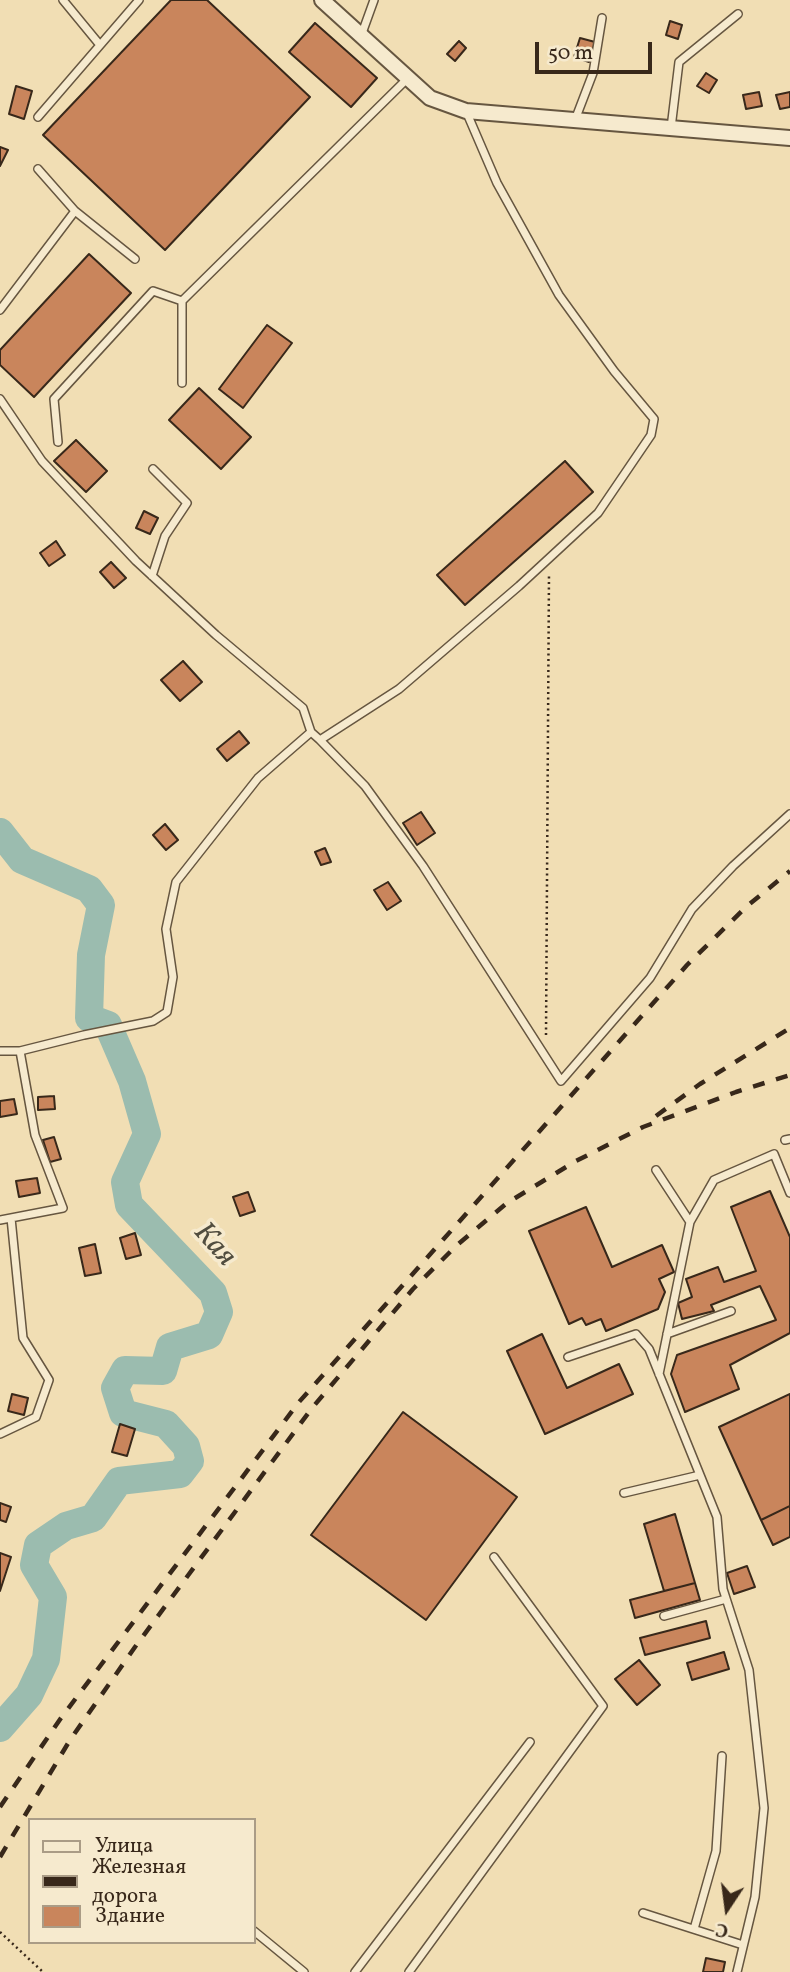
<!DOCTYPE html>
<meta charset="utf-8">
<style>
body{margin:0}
#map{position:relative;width:790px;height:1972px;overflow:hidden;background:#f1deb4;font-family:Vollkorn,serif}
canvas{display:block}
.legend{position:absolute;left:28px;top:1818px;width:228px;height:126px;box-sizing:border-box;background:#f6eace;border:2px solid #aa9c86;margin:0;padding:9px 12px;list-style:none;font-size:21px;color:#38281a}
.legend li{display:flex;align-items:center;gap:14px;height:35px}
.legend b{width:35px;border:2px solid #aa9c86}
.north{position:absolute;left:692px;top:1874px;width:70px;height:70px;-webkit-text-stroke:5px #f6eace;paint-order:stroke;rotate:193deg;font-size:19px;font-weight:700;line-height:28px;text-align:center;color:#38281a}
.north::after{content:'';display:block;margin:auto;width:24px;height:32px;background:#38281a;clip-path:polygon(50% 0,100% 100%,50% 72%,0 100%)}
.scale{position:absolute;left:535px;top:42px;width:117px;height:32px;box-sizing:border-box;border:4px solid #38281a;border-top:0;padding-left:9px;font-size:21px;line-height:24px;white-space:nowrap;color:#38281a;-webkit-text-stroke:5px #f6eace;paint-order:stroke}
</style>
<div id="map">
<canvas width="790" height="1972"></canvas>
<ul class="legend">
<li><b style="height:9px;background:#f6eace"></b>Улица</li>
<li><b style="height:9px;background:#38281a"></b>Железная дорога</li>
<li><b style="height:19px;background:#c9855c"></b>Здание</li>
</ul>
<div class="north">С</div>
<div class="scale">50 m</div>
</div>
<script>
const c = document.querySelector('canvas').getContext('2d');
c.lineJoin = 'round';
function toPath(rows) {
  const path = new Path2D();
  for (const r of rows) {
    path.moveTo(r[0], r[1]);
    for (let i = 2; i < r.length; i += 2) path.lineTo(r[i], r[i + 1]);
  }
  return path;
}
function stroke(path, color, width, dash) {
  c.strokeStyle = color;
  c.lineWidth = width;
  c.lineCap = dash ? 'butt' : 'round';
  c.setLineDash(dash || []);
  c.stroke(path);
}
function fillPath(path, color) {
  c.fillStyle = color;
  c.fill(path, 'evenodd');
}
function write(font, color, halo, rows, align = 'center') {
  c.font = font + ' Vollkorn,serif';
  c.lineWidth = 7;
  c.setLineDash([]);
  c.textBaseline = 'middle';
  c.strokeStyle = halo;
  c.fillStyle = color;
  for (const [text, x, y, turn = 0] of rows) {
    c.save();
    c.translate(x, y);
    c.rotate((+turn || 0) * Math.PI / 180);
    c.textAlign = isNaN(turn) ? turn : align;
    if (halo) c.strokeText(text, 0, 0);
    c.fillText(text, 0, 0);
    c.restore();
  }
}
const river = toPath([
 [0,832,22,860,89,889,101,905,91,955,89,1018,108,1025,110,1030,132,1081,147,1134,125,1182,129,1205,213,1293,219,1312,209,1335,170,1347,163,1371,125,1370,115,1388,123,1413,166,1424,186,1446,190,1461,180,1474,119,1481,93,1518,66,1526,38,1545,34,1565,53,1597,46,1659,29,1695,0,1728]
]);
const building = toPath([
 [171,0,207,0,310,97,165,250,43,135,171,0],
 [670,21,682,25,678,39,666,35,670,21],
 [315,23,377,78,351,107,289,52,315,23],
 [580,38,595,42,589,62,574,57,580,38],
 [459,41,466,48,455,61,447,54,459,41],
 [706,73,717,80,709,93,697,86,706,73],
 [16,86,32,91,24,119,9,114,16,86],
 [759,92,762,106,746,109,743,95,759,92],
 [790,92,790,107,780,109,776,95,790,92],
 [0,147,8,150,0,166,0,147],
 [89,254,131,293,34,397,0,365,0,350,89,254],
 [267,325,292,343,243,408,219,389,267,325],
 [199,388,251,437,221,469,169,420,199,388],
 [76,440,107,471,86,492,54,461,76,440],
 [565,461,593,492,465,605,437,575,565,461],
 [144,511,158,518,150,534,136,528,144,511],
 [56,541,65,555,49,566,40,553,56,541],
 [111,562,126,578,114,588,100,572,111,562],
 [183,661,202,682,180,701,161,680,183,661],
 [239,731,249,743,227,761,217,749,239,731],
 [421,812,435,833,417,845,403,823,421,812],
 [165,824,178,840,166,850,153,835,165,824],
 [325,848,331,862,321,865,315,852,325,848],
 [388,882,401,901,387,910,374,890,388,882],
 [54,1096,55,1109,38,1110,38,1097,54,1096],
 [14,1099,17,1114,0,1117,0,1101,14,1099],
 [54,1137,61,1159,50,1162,43,1140,54,1137],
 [37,1178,40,1193,19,1197,16,1181,37,1178],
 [770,1191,790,1237,790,1333,730,1365,739,1389,685,1412,671,1374,677,1355,776,1320,760,1286,711,1305,714,1311,682,1319,678,1303,692,1297,686,1279,718,1267,724,1282,756,1271,731,1207,770,1191],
 [248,1192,255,1211,240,1216,233,1197,248,1192],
 [586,1207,612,1267,662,1245,674,1272,659,1279,665,1292,658,1309,606,1331,601,1319,586,1325,582,1318,569,1324,529,1231,586,1207],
 [135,1233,141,1255,126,1259,120,1238,135,1233],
 [95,1244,101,1273,85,1276,79,1248,95,1244],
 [542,1334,567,1388,619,1364,633,1394,545,1434,507,1351,542,1334],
 [12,1394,28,1398,24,1415,8,1411,12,1394],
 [790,1394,790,1506,761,1520,719,1427,790,1394],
 [403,1412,517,1497,426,1620,311,1535,403,1412],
 [120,1424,135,1429,127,1456,112,1452,120,1424],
 [0,1503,11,1507,6,1522,0,1520,0,1503],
 [790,1506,790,1537,773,1545,761,1520,790,1506],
 [675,1514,695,1583,664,1591,644,1524,675,1514],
 [0,1553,11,1557,0,1591,0,1553],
 [747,1566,755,1587,734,1594,727,1573,747,1566],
 [695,1583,700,1600,635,1618,630,1600,695,1583],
 [706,1621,710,1638,645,1655,640,1638,706,1621],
 [724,1652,729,1669,692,1680,687,1663,724,1652],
 [639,1660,660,1685,637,1705,615,1679,639,1660],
 [706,1958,725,1962,723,1972,703,1972,706,1958]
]);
const path = toPath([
 [546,1035,549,573],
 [0,1932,43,1972]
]);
const lane = toPath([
 [63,0,100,45],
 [361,36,374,0],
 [38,117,139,0],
 [575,120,593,73,602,18],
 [671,128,679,62,738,14],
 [75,211,135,259],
 [182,301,182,383],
 [0,310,75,211,38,169],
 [0,399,42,461,136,561,216,635,303,708,311,732],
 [58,442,54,399,153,291,182,301,407,79],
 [152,576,165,536,187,503,153,469],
 [320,740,365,786,423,866,561,1081,650,978,692,909,733,866,790,814],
 [0,1051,20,1051,84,1035,153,1021,167,1012,173,977,166,929,176,882,258,778,311,732,320,740,399,689,519,586,598,513,651,435,654,419,614,371,559,295,497,183,466,111],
 [785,1140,790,1139],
 [656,1170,690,1222],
 [0,1220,63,1208,35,1135,20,1051],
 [667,1334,731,1311],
 [568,1357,636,1334,649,1349,717,1517,723,1589,749,1670,764,1808,755,1897,737,1972],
 [659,1374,690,1222,714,1180,774,1154,790,1193],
 [0,1434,36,1417,49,1380,23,1338,11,1218],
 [624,1493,700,1475],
 [664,1616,726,1599],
 [643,1913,743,1945],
 [694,1929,716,1851,722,1756],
 [254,1931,304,1972],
 [355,1972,530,1742],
 [409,1972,603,1706,494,1557]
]);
const street = toPath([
 [322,0,430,98,466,111,790,138]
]);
const rail = toPath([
 [656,1116,700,1084,790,1028],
 [0,1807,61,1718,299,1402,687,965,746,907,790,871],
 [0,1857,70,1740,135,1647,312,1408,413,1289,457,1245,507,1203,576,1161,643,1127,736,1092,790,1075]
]);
const waterNames = [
 ["Кая",213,1246,48]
];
stroke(river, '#9bbcaf', 28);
fillPath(building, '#c9855c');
stroke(building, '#38281a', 2);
stroke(lane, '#665640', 10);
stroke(street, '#665640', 18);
stroke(path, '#38281a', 2.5, [2, 3.5]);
stroke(lane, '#f6eace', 7);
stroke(street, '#f6eace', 14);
stroke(rail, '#38281a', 4.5, [12, 12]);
write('italic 30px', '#514d3f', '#f6eace', waterNames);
</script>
